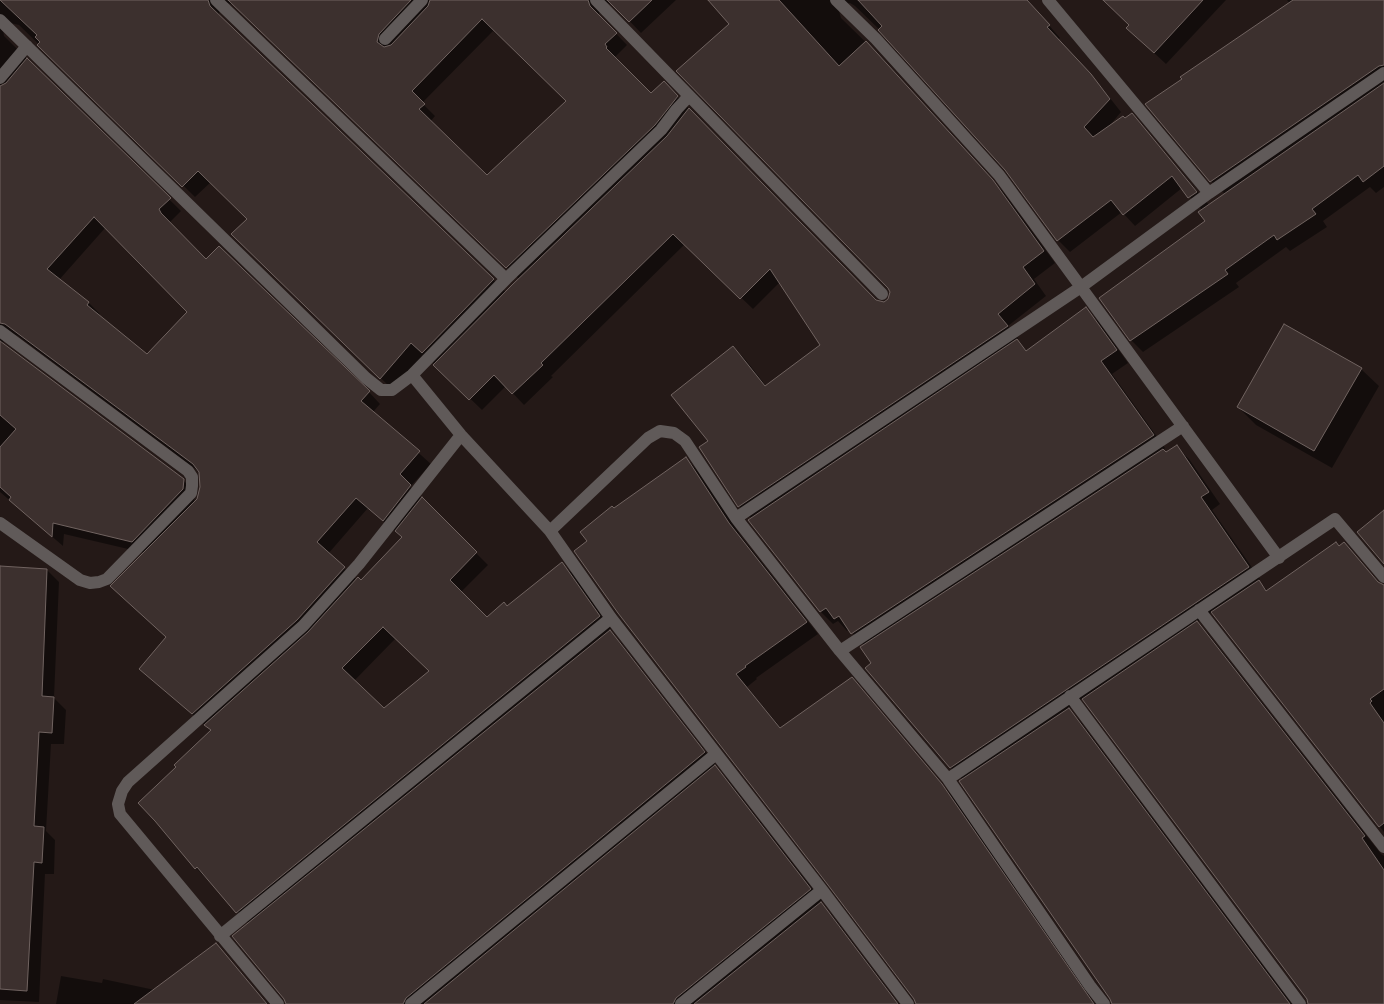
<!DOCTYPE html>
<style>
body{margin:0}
canvas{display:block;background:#241917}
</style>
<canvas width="1384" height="1004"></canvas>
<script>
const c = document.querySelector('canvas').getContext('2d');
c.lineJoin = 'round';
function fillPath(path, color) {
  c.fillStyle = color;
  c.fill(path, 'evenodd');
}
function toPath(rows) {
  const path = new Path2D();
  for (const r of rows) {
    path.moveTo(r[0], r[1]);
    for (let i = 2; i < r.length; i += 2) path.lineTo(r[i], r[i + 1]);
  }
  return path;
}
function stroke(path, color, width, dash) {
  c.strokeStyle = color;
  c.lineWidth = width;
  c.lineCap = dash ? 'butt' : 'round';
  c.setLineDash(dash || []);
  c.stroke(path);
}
const shadow = toPath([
 [0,0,676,0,641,33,614,5,607,3,601,6,599,14,601,18,627,45,615,57,618,59,617,61,651,95,664,83,876,301,884,303,889,300,891,292,731,24,709,0,1027,0,1060,38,1058,40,1102,88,1121,112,1107,129,1132,115,1143,127,1209,205,1225,194,1211,181,1147,104,1290,4,1287,0,1384,0,1384,187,1376,193,1370,187,1323,221,1327,227,1290,251,1286,247,1236,283,1239,287,1143,352,1131,340,1206,221,1202,210,1182,188,1135,226,1122,212,1070,252,1058,240,1006,169,885,35,855,6,850,3,842,5,839,11,841,18,882,58,1004,193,1055,263,1034,279,1046,296,1008,326,1018,338,1016,340,1027,351,1085,309,1098,321,1128,363,1112,374,1165,448,1163,450,1167,454,1176,447,1189,459,1220,504,1212,510,1260,579,1258,581,1268,591,1380,584,1384,586,1384,832,1212,612,1197,622,1209,635,1381,854,1384,856,1384,1004,1308,1004,1308,999,1083,698,1068,709,1080,721,1292,1004,1112,1004,1112,999,963,780,950,767,873,664,865,646,849,629,847,631,838,621,833,624,821,612,750,520,752,519,739,506,709,441,733,347,745,359,767,387,822,346,780,282,753,309,685,244,551,376,553,377,524,405,506,386,482,410,424,354,393,390,233,234,248,219,211,182,195,197,19,25,10,23,3,29,4,36,181,211,170,222,173,226,206,260,369,392,380,404,373,412,431,464,410,487,488,565,461,592,487,619,508,607,561,563,574,575,611,629,609,631,621,643,716,765,714,766,727,779,822,901,820,903,832,915,899,1004,287,1004,249,924,209,879,208,880,196,868,156,820,178,767,212,731,152,680,167,638,145,553,64,534,63,546,0,492],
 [226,3,235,5,519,279,506,292,221,18,219,14,221,6],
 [493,31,502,39,503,38,567,101,487,176,430,122,435,116,422,103],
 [106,227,189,312,147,356,98,316,100,314,89,303,59,280],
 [13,334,18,336,198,471,201,477,201,487,198,499,194,503,195,492,181,478,5,346,3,342,8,335],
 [368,508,403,538,361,582,357,580,328,554],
 [396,638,431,672,384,710,354,681],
 [1104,0,1226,0,1166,64,1140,40,1130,25],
 [1361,369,1379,386,1332,468,1256,425,1238,407],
 [686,458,697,470,741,536,818,634,756,678,757,679,747,687,782,729,863,691,953,797,1095,1004,917,1004,588,541,614,510],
 [0,567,47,570,59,582,54,698,66,710,64,744,51,744,46,831,55,840,54,874,45,874,39,1002,0,1000],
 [216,944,268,1004,56,1004,61,976,102,983,103,979,155,990]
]);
const building = toPath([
 [0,0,208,0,210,6,494,279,422,353,411,343,380,379,231,234,247,219,198,171,182,187,37,45,40,42,35,37,37,35,0,0],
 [228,0,411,0,379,34,377,42,384,47,391,45,428,6,430,0,588,0,590,6,617,33,605,44,607,47,606,48,651,93,664,81,678,96,655,125,506,268,228,0],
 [482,19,566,101,487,175,419,109,425,104,412,91,482,19],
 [607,0,652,0,629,22,607,0],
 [708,0,779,0,839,66,866,41,993,180,1044,251,1023,267,1035,284,998,314,1008,326,738,507,699,447,708,441,671,395,733,346,765,386,820,345,770,269,740,299,673,234,541,363,543,365,512,394,494,375,469,400,433,365,512,285,667,136,689,108,876,300,884,302,888,299,890,292,888,288,676,71,729,24,708,0],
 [858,0,1027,0,1050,25,1047,27,1091,74,1110,99,1084,127,1093,137,1123,116,1125,118,1132,113,1197,192,1188,198,1172,176,1123,215,1111,200,1057,241,1005,170,878,30,882,26,858,0],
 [1103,0,1203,0,1154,53,1126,28,1129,25,1103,0],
 [1293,0,1384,0,1384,65,1379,66,1210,182,1145,104,1182,79,1180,77,1293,0],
 [27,58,171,198,159,209,161,213,206,259,219,246,370,391,361,401,420,451,400,474,411,485,383,521,356,498,317,542,345,567,297,620,192,714,139,669,166,637,110,586,197,499,200,487,199,472,193,464,5,324,0,323,0,86,6,83,27,58],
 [94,217,187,312,147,354,87,305,89,302,47,269,94,217],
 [1384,83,1384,166,1363,182,1358,175,1312,209,1316,214,1277,240,1274,235,1225,270,1228,274,1130,341,1099,298,1205,221,1198,212,1384,83],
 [1086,307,1117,350,1101,361,1154,435,851,634,839,616,834,619,826,608,820,612,748,520,1017,339,1026,351,1086,307],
 [1284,324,1362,368,1314,451,1237,407,1284,324],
 [0,341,184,479,183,489,132,542,53,523,52,537,9,500,11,497,0,487,0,447,16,429,0,415,0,341],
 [1177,445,1209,492,1201,497,1249,567,950,768,865,668,871,663,860,647,1163,449,1166,452,1177,445],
 [686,457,729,523,807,622,745,666,746,667,736,674,780,728,852,677,942,784,1094,1004,916,1004,914,999,828,885,618,613,574,551,587,541,580,532,612,506,614,508,686,457],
 [422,497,477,552,450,580,487,617,504,602,507,606,562,562,600,616,236,913,197,867,195,869,155,821,138,803,176,767,174,765,211,730,204,725,308,632,358,577,361,580,402,537,395,531,422,497],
 [383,627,429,671,384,708,342,668,383,627],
 [1384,510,1384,564,1357,532,1384,510],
 [1336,542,1339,546,1344,542,1378,582,1384,585,1384,689,1370,699,1372,701,1370,703,1384,723,1384,823,1379,827,1211,612,1259,580,1266,591,1336,542],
 [0,566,47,569,42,696,54,697,52,733,39,732,34,826,44,827,42,863,34,862,27,991,0,989,0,566],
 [1197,621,1365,836,1362,838,1384,870,1384,1004,1308,1004,1307,999,1082,699,1197,621],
 [610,630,705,752,406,998,403,1004,286,1004,284,999,232,936,610,630],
 [1069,708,1290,1004,1112,1004,1110,999,959,781,1069,708],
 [715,765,811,889,676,998,673,1004,424,1004,715,765],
 [821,902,898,1004,694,1004,821,902],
 [216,943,267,1004,134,1004,216,943]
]);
const minor = toPath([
 [216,0,506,279],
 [596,0,882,294],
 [836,0,876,39,999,175,1279,558],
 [1048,0,1209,193],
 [0,20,366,378,381,390,392,390,412,375,506,279,661,130,677,109,689,96],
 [385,39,422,0],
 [0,78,27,46],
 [0,331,188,471,192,477,192,486,191,493,107,579,99,582,90,583,80,580,0,523],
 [412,375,461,435,550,531,611,618,822,890,908,1004],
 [736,518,1081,287,1209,193,1384,73],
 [550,531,648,438,660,431,674,433,685,441,736,518,840,651,948,779,1090,986,1104,1004],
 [1199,610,1384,847],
 [840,651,1183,426],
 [1070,696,1300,1004],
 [948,779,1335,519,1384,577],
 [220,936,611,618],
 [278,1004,120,814,118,804,122,791,128,782,303,626,359,564,461,435],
 [411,1004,716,754],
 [681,1004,822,890]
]);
fillPath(shadow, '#0007');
fillPath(building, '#3c302e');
stroke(building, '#706360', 1);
stroke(minor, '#605a59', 12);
</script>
